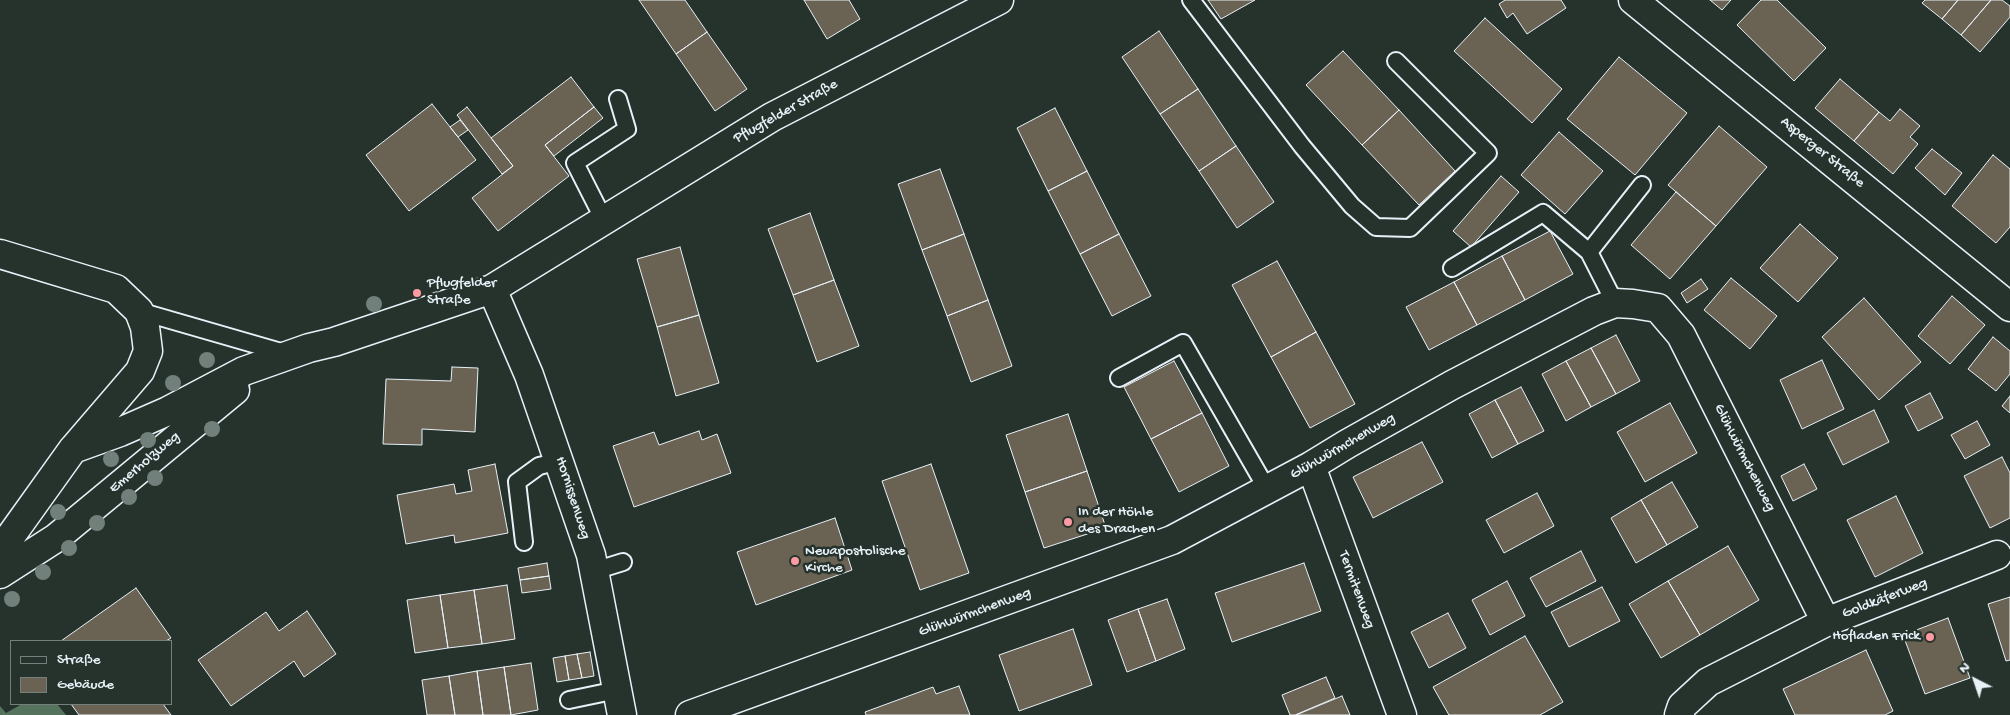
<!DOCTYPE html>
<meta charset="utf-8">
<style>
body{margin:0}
#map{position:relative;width:2010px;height:715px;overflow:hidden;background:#26332d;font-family:"Gochi Hand",sans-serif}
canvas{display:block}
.legend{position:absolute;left:10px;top:640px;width:162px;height:65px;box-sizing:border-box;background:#26332d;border:1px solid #747f7e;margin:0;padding:6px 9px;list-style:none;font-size:15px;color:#e8f1f8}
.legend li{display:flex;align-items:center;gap:10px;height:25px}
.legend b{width:25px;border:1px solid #747f7e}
.north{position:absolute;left:1950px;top:655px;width:50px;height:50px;-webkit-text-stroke:4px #26332d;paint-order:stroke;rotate:319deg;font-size:14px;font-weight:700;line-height:20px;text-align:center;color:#e8f1f8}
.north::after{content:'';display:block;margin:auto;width:18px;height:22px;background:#e8f1f8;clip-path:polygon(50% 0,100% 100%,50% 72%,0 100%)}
</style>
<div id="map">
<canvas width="2010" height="715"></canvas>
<ul class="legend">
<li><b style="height:6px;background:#26332d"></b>Straße</li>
<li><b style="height:14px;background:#6a6253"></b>Gebäude</li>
</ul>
<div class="north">N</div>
</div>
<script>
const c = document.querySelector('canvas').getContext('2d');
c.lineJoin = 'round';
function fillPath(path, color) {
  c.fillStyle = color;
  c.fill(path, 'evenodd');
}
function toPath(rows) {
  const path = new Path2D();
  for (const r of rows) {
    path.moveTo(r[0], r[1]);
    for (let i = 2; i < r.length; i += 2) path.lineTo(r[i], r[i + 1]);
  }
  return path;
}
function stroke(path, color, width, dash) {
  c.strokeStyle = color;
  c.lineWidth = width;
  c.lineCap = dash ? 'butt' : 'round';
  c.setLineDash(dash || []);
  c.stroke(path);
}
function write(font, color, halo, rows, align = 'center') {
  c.font = font + ' "Gochi Hand",sans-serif';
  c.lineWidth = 5;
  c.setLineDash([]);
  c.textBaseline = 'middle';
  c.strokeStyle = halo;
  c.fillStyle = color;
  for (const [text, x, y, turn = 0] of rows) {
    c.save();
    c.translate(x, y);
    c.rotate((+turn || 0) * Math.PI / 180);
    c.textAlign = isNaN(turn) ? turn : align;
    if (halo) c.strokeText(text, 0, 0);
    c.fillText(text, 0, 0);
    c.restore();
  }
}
const green = toPath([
 [22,704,57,704,66,715,0,715,0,706,6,713]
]);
const building = toPath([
 [639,0,685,0,707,32,676,54,639,0],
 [804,0,849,0,860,19,827,39,804,0],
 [1208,0,1255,0,1221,19,1208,0],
 [1505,0,1561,0,1566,8,1527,34,1513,13,1507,18,1499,4,1505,0],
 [1710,0,1731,0,1722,10,1710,0],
 [1761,0,1777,0,1826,48,1794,81,1737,25,1761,0],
 [1925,0,1958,0,1942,19,1922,3,1925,0],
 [1958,0,1991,0,1961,35,1942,19,1958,0],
 [1991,0,2002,0,2010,6,2010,17,1980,52,1961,35,1991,0],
 [1485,18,1562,89,1532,123,1454,51,1485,18],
 [1159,31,1198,89,1160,114,1122,57,1159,31],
 [707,32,747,89,715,111,676,54,707,32],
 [1343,51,1399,110,1362,145,1306,85,1343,51],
 [1619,57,1687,113,1635,175,1567,119,1619,57],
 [571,77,594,107,545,145,569,176,498,231,472,198,513,166,491,138,571,77],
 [1840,79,1879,112,1854,141,1815,108,1840,79],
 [1198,89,1236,146,1199,171,1160,114,1198,89],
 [432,104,476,160,409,211,366,155,432,104],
 [467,107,513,166,502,174,457,115,467,107],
 [594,107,603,118,554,156,545,145,594,107],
 [1055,108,1087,171,1048,191,1017,128,1055,108],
 [1900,109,1920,126,1910,137,1918,144,1893,174,1854,141,1879,112,1890,121,1900,109],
 [1399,110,1455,171,1419,205,1362,145,1399,110],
 [460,120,468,130,458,137,450,127,460,120],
 [1719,126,1767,167,1716,226,1668,185,1719,126],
 [1559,132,1603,171,1565,214,1521,175,1559,132],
 [1236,146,1274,202,1237,228,1199,171,1236,146],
 [1932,149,1962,173,1945,195,1915,168,1932,149],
 [1993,155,2010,169,2010,227,1996,243,1952,206,1993,155],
 [940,169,964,234,922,250,898,184,940,169],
 [1087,171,1119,234,1080,254,1048,191,1087,171],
 [1501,176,1519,192,1471,247,1453,231,1501,176],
 [1676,192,1716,226,1670,279,1631,245,1676,192],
 [810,213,834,280,793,295,768,229,810,213],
 [1800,224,1838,258,1798,302,1760,268,1800,224],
 [1550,231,1573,274,1525,300,1502,256,1550,231],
 [964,234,988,300,947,316,922,250,964,234],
 [1119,234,1151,296,1112,316,1080,254,1119,234],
 [680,247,699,315,657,327,637,259,680,247],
 [1502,256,1525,300,1477,325,1454,282,1502,256],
 [1277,261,1316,332,1271,357,1232,285,1277,261],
 [1731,278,1777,316,1750,349,1704,310,1731,278],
 [1701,279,1708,289,1687,303,1681,293,1701,279],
 [834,280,859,346,817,362,793,295,834,280],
 [1454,282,1477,325,1429,350,1406,307,1454,282],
 [1952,296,1985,325,1950,364,1918,336,1952,296],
 [1864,298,1921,362,1879,400,1822,337,1864,298],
 [988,300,1012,366,971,382,947,316,988,300],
 [699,315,719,383,676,396,657,327,699,315],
 [1316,332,1355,404,1310,428,1271,357,1316,332],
 [1616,335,1640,381,1616,394,1591,348,1616,335],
 [1993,337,2010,351,2010,374,1996,391,1968,369,1993,337],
 [1591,348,1616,394,1591,407,1566,361,1591,348],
 [1822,360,1844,409,1802,429,1780,380,1822,360],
 [1174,361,1202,413,1151,439,1124,387,1174,361],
 [1566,361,1591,407,1566,421,1542,374,1566,361],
 [452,367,478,368,475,432,422,429,422,445,383,444,386,379,451,381,452,367],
 [1521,387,1544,431,1518,444,1495,400,1521,387],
 [1930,393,1943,418,1918,431,1905,406,1930,393],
 [2010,396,2010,413,2002,406,2010,396],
 [1495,400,1518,444,1492,458,1469,414,1495,400],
 [1670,403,1697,453,1645,482,1617,432,1670,403],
 [1874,410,1889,442,1843,465,1827,433,1874,410],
 [1202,413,1229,466,1179,492,1151,439,1202,413],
 [1068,414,1087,471,1025,492,1006,435,1068,414],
 [1977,421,1990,445,1965,459,1951,435,1977,421],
 [699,431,702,440,717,434,731,473,634,507,613,446,654,432,659,445,699,431],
 [1422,442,1443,482,1373,518,1353,477,1422,442],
 [2002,457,2010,473,2010,518,1990,528,1964,476,2002,457],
 [495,464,508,533,455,543,454,535,406,544,397,495,454,484,456,494,472,491,468,470,495,464],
 [931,464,969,573,920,590,882,481,931,464],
 [1804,464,1817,489,1793,501,1781,476,1804,464],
 [1087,471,1106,528,1044,548,1025,492,1087,471],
 [1672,482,1698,527,1667,545,1641,500,1672,482],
 [1537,493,1554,526,1504,553,1486,520,1537,493],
 [1896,496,1923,553,1875,577,1847,520,1896,496],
 [1641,500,1667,545,1636,563,1611,518,1641,500],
 [835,518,852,570,756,605,737,552,835,518],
 [1728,546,1759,600,1700,635,1668,581,1728,546],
 [1581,551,1596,581,1546,607,1530,578,1581,551],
 [547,563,549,576,520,580,518,568,547,563],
 [1304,563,1321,611,1232,642,1215,593,1304,563],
 [549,576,551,589,522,593,520,580,549,576],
 [1507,581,1525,616,1490,635,1472,600,1507,581],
 [1668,581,1700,635,1661,658,1629,604,1668,581],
 [507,585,515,639,482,644,474,590,507,585],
 [1602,587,1620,621,1569,647,1551,612,1602,587],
 [136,588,171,638,166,641,61,641,136,588],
 [474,590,482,644,448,648,440,595,474,590],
 [440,595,448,648,415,653,407,600,440,595],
 [2010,597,2010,660,2006,661,1988,604,2010,597],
 [1167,599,1185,649,1156,661,1138,609,1167,599],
 [1138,609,1156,661,1127,672,1108,620,1138,609],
 [307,611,336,654,304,677,294,661,231,706,198,660,266,612,279,631,307,611],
 [1448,613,1466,648,1429,668,1411,632,1448,613],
 [1948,618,1970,678,1925,694,1903,635,1948,618],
 [1073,629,1092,685,1019,711,999,655,1073,629],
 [1525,636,1563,702,1540,715,1449,715,1433,687,1525,636],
 [1866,650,1893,711,1885,715,1795,715,1783,689,1866,650],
 [590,652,594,676,582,678,577,654,590,652],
 [577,654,582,678,569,680,565,656,577,654],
 [565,656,569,680,557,682,553,658,565,656],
 [531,663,538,710,511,715,504,667,531,663],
 [504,667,511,715,483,715,477,671,504,667],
 [477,671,483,715,455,715,449,676,477,671],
 [449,676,455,715,427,715,422,680,449,676],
 [1326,677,1335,698,1295,715,1290,715,1282,695,1326,677],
 [959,686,970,715,866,715,865,712,933,687,936,694,959,686],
 [1342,696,1350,715,1296,715,1342,696],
 [71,704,163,704,171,715,79,715,71,704]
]);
const service = toPath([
 [1191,0,1302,146,1352,206,1376,227,1410,228,1488,153,1396,61],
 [604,220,575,163,627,129,618,99],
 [1589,252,1642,185],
 [1452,268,1543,213,1589,252,1615,303],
 [139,311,288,354],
 [1119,378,1183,343,1267,489],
 [524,542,517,482,539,466,560,461],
 [594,571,623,562],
 [569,700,617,690]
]);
const minor = toPath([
 [1633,0,2010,307],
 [0,254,116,289,139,311,145,327,148,351,140,371,73,449,0,551],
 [492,289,529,375,591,555,622,715],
 [73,449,120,432,168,411,244,371,309,348,334,342,492,289,772,117,999,0],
 [1311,466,1402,715],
 [0,574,56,538,235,390],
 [690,715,1172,540,1311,466,1347,444,1452,385,1594,311,1615,303,1633,304,1658,308,1681,335,1826,622],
 [1679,715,1682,706,1708,682,1826,622,1997,555]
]);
const trees = [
 [374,304],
 [207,360],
 [173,383],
 [212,429],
 [148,440],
 [111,459],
 [155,478],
 [129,497],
 [58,512],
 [97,523],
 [69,548],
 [43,572],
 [12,599]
];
const markers = [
 [417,293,5,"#ff9aa2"],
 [1068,522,5,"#ff9aa2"],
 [795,561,5,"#ff9aa2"],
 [1930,637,5,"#ff9aa2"]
];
const streetNames = [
 ["Pflugfelder Straße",786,112,-29],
 ["Asperger Straße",1822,153,39],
 ["Glühwürmchenweg",1343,447,-30],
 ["Glühwürmchenweg",1744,458,63],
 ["Emerholzweg",145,463,-40],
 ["Hornissenweg",572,498,72],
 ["Termitenweg",1356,590,70],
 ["Goldkäferweg",1885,599,-21],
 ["Glühwürmchenweg",975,613,-20]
];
const poiNames = [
 ["Pflugfelder",427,284],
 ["Straße",427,301],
 ["In der Höhle",1078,513],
 ["des Drachen",1078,530],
 ["Neuapostolische",805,552],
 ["Kirche",805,569],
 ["Hofladen Frick",1920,637,"right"]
];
fillPath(green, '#56745d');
fillPath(building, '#6a6253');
stroke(building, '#e8f1f8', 1);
stroke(service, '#e8f1f8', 20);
stroke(minor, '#e8f1f8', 31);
stroke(service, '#26332d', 16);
stroke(minor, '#26332d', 28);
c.fillStyle = '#71807b';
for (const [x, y] of trees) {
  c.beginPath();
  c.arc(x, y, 8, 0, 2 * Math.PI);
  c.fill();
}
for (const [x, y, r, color] of markers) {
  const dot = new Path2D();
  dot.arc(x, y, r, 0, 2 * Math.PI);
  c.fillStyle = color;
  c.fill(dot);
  stroke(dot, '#26332d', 2);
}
write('15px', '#e8f1f8', '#26332d', streetNames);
write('15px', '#e8f1f8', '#26332d', poiNames, 'left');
</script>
